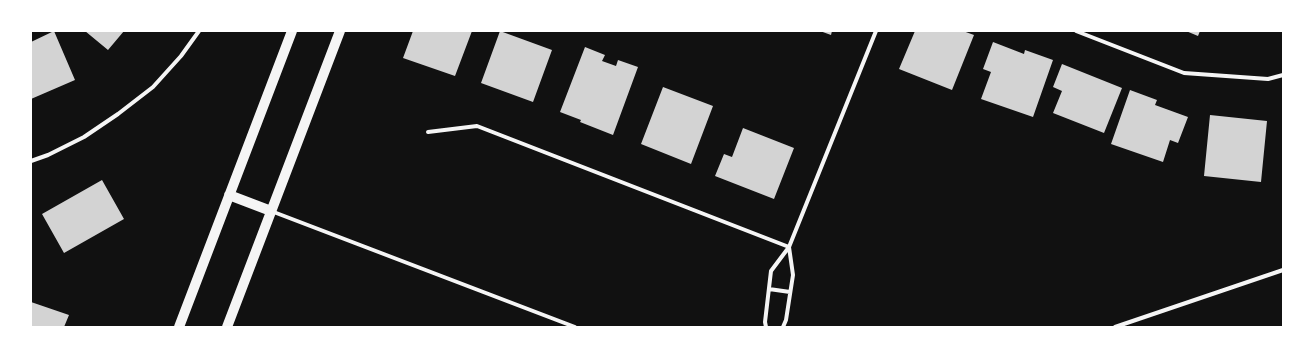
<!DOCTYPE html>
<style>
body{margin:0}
#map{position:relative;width:1314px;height:358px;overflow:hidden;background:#111;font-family:Lato,sans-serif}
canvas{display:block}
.frame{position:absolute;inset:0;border:32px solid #fff;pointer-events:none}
</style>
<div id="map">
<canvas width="1314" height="358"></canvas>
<div class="frame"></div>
</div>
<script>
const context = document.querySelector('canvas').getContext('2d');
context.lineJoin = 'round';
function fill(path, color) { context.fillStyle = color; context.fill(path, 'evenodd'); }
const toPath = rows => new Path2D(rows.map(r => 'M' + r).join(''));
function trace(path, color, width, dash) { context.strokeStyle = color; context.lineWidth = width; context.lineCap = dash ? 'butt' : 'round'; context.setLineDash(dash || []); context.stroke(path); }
fill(toPath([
 [54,31,75,80,31,99,31,42],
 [85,31,124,31,108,50],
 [413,31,472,31,455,76,403,58],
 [500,31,552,50,533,102,481,83],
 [820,31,832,31,831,35],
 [915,31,963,31,974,35,952,90,899,69],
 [1186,31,1200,31,1198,36],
 [993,42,1024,54,1025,50,1053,60,1033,117,981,99,991,72,983,69],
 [585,47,605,55,602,61,616,66,618,60,638,67,613,135,580,122,581,120,560,112],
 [1062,64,1122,88,1104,133,1053,113,1062,91,1053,87],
 [663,87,713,106,691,164,641,144],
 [1130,90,1157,100,1155,105,1188,117,1178,143,1170,140,1163,162,1111,144],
 [1210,115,1267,121,1261,182,1204,176],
 [743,128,794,148,774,199,715,176,724,154,732,157],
 [102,180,124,219,64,253,42,214],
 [31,302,69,315,64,327,31,327]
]), '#d3d3d3');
trace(toPath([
 [1076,31,1184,73,1268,79,1283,75],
 [428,132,477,126,789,247],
 [31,161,48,155,84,137,118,114,153,87,181,56,199,31],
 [271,211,575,327],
 [769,289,790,292],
 [766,327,765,322,771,271,789,247,876,31],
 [783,327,786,320,793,275,789,247],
 [1115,327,1283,270]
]), '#f5f5f5', 4);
trace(toPath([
 [229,195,271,211],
 [179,327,292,31],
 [227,327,340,31]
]), '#f5f5f5', 10);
</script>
